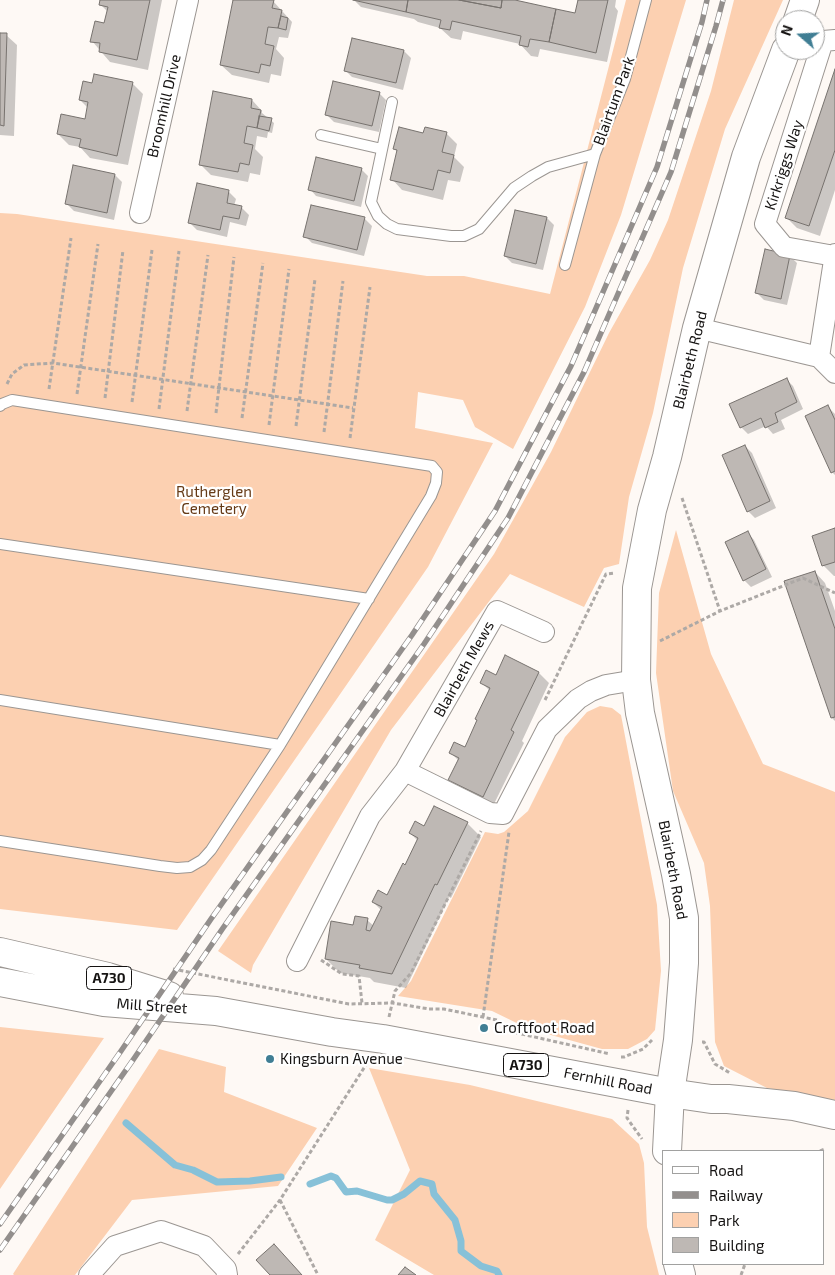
<!DOCTYPE html>
<style>
body{margin:0}
#map{position:relative;width:835px;height:1275px;overflow:hidden;background:#fef9f5;font-family:"Exo 2",sans-serif}
canvas{display:block}
.legend{position:absolute;left:662px;top:1150px;width:162px;height:115px;box-sizing:border-box;background:#fff;border:1px solid #a1a1a0;margin:0;padding:6px 9px;list-style:none;font-size:15px;color:#151312}
.legend li{display:flex;align-items:center;gap:10px;height:25px}
.legend b{width:25px;border:1px solid #a1a1a0}
.north{position:absolute;left:775px;top:10px;width:50px;height:50px;box-sizing:border-box;background:#fff;border:1px solid #a1a1a0;border-radius:50%;rotate:289deg;font-size:14px;font-weight:700;line-height:20px;text-align:center;color:#151312}
.north::after{content:'';display:block;margin:auto;width:18px;height:22px;background:#407e94;clip-path:polygon(50% 0,100% 100%,50% 72%,0 100%)}
</style>
<div id="map">
<canvas width="835" height="1275"></canvas>
<ul class="legend">
<li><b style="height:6px;background:#fff"></b>Road</li>
<li><b style="height:6px;background:#938f8d"></b>Railway</li>
<li><b style="height:14px;background:#fcd0b1"></b>Park</li>
<li><b style="height:14px;background:#beb8b4"></b>Building</li>
</ul>
<div class="north">N</div>
</div>
<script>
const context = document.querySelector('canvas').getContext('2d');
context.lineJoin = 'round';
function fill(path, color) { context.fillStyle = color; context.fill(path, 'evenodd'); }
const toPath = rows => new Path2D(rows.map(r => 'M' + r).join(''));
function trace(path, color, width, dash) { context.strokeStyle = color; context.lineWidth = width; context.lineCap = dash ? 'butt' : 'round'; context.setLineDash(dash || []); context.stroke(path); }
function write(font, color, halo, rows, align = 'center') {
  context.font = font + ' "Exo 2",sans-serif'; context.lineWidth = 4.5; context.setLineDash([]); context.textBaseline = 'middle'; context.strokeStyle = halo; context.fillStyle = color; for (const [text, x, y, turn = 0] of rows) {
    context.save(); context.translate(x, y); context.rotate((+turn || 0) * Math.PI / 180); context.textAlign = isNaN(turn) ? turn : align; if (halo) context.strokeText(text, 0, 0); context.fillText(text, 0, 0); context.restore();
  }
}
fill(toPath([
 [626,0,686,0,621,215,585,307,513,449,475,427,463,400,418,392,415,428,493,443,428,567,177,930,0,909,0,213,17,214,427,276,464,276,550,294],
 [734,0,783,0,725,129,683,268,653,413,629,497,619,564,604,568,584,607,510,574,391,730,253,965,251,973,218,951,494,554,551,452,609,333,650,260,668,220,711,91],
 [676,530,711,654,763,764,835,792,835,1100,767,1088,724,1066,715,1042,710,906,704,863,673,791,656,673,659,593],
 [600,706,612,708,621,715,657,905,661,971,655,1030,647,1039,628,1049,602,1049,529,1029,492,1011,398,996,411,981,485,832,498,834,504,832,528,811,565,737,587,712],
 [0,1027,104,1038,0,1189],
 [159,1049,226,1067,224,1092,317,1128,278,1186,132,1200,75,1275,14,1275,13,1274],
 [369,1068,470,1085,612,1119,639,1144,644,1163,647,1227,659,1275,434,1275,375,1240,410,1170]
]), '#fcd0b1');
fill(toPath([
 [101,0,162,0,148,70,110,62,92,41,105,25,108,12,100,4],
 [234,0,273,1,292,22,288,38,279,37,276,49,284,58,281,76,271,74,269,83,232,75,221,65],
 [354,0,510,0,576,15,579,0,616,0,615,7,618,11,607,62,540,49,538,57,531,56,520,44,463,31,461,40,451,38,440,28,418,22,414,19,361,7],
 [0,34,6,35,17,45,14,136,0,135],
 [353,39,404,51,411,58,403,90,352,77,345,70],
 [835,73,835,190,820,236,797,228,786,217],
 [132,83,143,94,128,165,90,158,80,147,69,145,58,134,86,121,88,108,80,100,93,84],
 [214,93,252,100,262,111,262,113,274,123,272,133,268,132,267,138,257,136,255,149,263,157,260,175,250,173,248,182,211,175,200,164],
 [379,93,386,100,379,132,334,122,327,115],
 [446,133,457,144,454,157,464,167,460,182,448,180,443,200,402,190,392,179,398,152,395,149,424,134],
 [74,167,115,175,122,182,114,220,74,211,67,204],
 [361,169,368,176,361,207,316,196,310,189],
 [229,192,236,199,234,206,242,208,249,215,246,226,230,222,227,237,197,230,190,223],
 [547,218,554,225,543,270,512,263,505,256],
 [365,219,372,226,364,256,312,243,305,236],
 [790,256,797,263,787,305,764,300,757,293],
 [786,379,793,386,803,409,781,420,785,429,773,434,766,426,748,434,741,427],
 [828,407,835,414,835,475,832,472],
 [745,446,752,453,776,508,755,518,748,511],
 [835,529,835,576,834,576,823,565],
 [748,533,754,540,772,577,751,587,744,580],
 [815,572,825,583,835,611,835,721,832,718],
 [505,657,539,673,549,683,522,741,524,743,493,806,460,791,450,780,459,761,450,752,465,748,490,691,482,683,496,676],
 [467,823,481,837,451,898,449,897,406,988,374,982,370,978,340,973,326,959,354,927,367,920,374,926,381,910,373,902,388,896,418,841,410,833,425,828]
]), '#0003');
trace(toPath([
 [126,1123,175,1165,193,1170,217,1182,250,1181,281,1177],
 [310,1184,331,1176,336,1178,346,1192,357,1191,387,1200,392,1200,404,1194,420,1181,432,1184,434,1194,455,1220,461,1241,461,1251,481,1266,497,1271,499,1275]
]), '#87c1d8', 7);
const building = toPath([
 [100,0,150,0,137,60,99,52,100,43,90,42,95,21,104,23,108,7,99,5,100,0],
 [233,0,274,0,272,8,282,10,278,28,268,27,265,44,274,46,270,66,261,64,259,73,220,65,233,0],
 [353,0,408,0,406,12,353,0],
 [408,0,459,0,501,8,502,0,515,0,556,9,549,42,530,39,528,47,519,45,521,36,452,21,450,30,439,28,441,20,406,12,408,0],
 [459,0,502,0,501,8,459,0],
 [578,0,608,0,596,53,549,42,556,9,575,13,578,0],
 [281,16,288,18,286,30,278,28,281,16],
 [0,33,7,33,4,126,0,125,0,33],
 [352,38,404,50,396,83,344,71,352,38],
 [835,69,835,150,809,226,785,218,835,69],
 [94,74,133,82,117,156,79,147,81,139,57,134,61,114,85,119,88,102,79,100,83,81,92,83,94,74],
 [333,81,380,92,372,126,325,115,333,81],
 [213,91,252,99,251,108,261,110,257,128,247,126,244,143,253,145,249,165,240,163,238,172,199,165,213,91],
 [259,116,272,118,269,131,257,128,259,116],
 [399,127,423,133,425,127,447,132,442,152,454,155,450,173,438,170,433,190,390,180,397,150,393,149,399,127],
 [316,157,362,168,354,201,308,190,316,157],
 [73,165,115,174,107,213,65,204,73,165],
 [197,183,229,190,227,203,242,206,239,219,223,216,220,230,188,223,197,183],
 [311,205,365,217,357,250,303,237,311,205],
 [515,210,547,217,536,264,504,256,515,210],
 [765,249,790,255,781,299,755,293,765,249],
 [787,378,797,402,775,413,778,422,765,428,761,418,740,428,729,404,787,378],
 [828,405,835,420,835,471,831,473,805,416,828,405],
 [745,445,770,501,747,512,722,455,745,445],
 [835,528,835,562,822,566,812,536,835,528],
 [748,531,766,569,743,581,725,542,748,531],
 [815,571,835,629,835,717,831,718,784,581,815,571],
 [505,655,539,672,511,730,514,732,483,797,448,780,459,758,449,753,454,742,465,747,477,720,475,719,490,688,480,683,486,670,496,675,505,655],
 [434,806,468,822,437,885,435,884,392,974,359,968,360,965,325,959,331,921,353,925,355,916,368,918,366,930,370,931,382,907,372,902,378,890,387,895,403,863,405,865,418,838,409,833,415,821,424,826,434,806],
 [274,1244,302,1275,270,1275,256,1260,274,1244],
 [405,1267,416,1275,398,1275,405,1267]
]);
fill(building, '#beb8b4');
trace(building, '#77726e', 1);
const lane = toPath([
 [392,102,371,202,378,216,387,224,397,229,451,236,464,236,479,229,514,188,532,176,548,167,595,154,625,79,646,0],
 [321,135,382,149],
 [565,265,595,154],
 [0,406,2,404,12,400,432,466,437,472,436,483,431,496,280,745],
 [0,544,369,599],
 [0,700,280,745,211,850,202,860,190,867,177,868,160,866,0,841]
]);
const street = toPath([
 [140,213,188,0],
 [834,256,784,247,765,224,823,41,835,40],
 [697,328,819,357,835,373],
 [819,357,835,254],
 [405,771,490,813,503,814,547,729,578,699,591,691,606,685,636,680],
 [297,961,370,816,405,771,497,611,544,632],
 [89,1275,115,1246,161,1231,204,1246,226,1269,227,1275]
]);
const secondary = toPath([
 [798,20,805,0],
 [667,1151,670,1093,678,1040,684,963,684,918,676,874,640,713,636,680,637,588,652,510,667,457,697,328,746,157,786,50],
 [678,1264,681,1275]
]);
const primary = toPath([
 [0,952,108,977,169,996],
 [0,982,104,1002,216,1011,332,1032,383,1039,670,1093,711,1099,728,1099,794,1106,835,1115]
]);
trace(lane, '#9b9692', 12);
trace(street, '#9b9692', 22);
trace(secondary, '#9b9692', 30);
trace(primary, '#9b9692', 30);
trace(toPath([
 [7,384,12,374,24,365,53,363,353,408],
 [49,389,71,238],
 [77,394,98,244],
 [105,398,123,250],
 [132,402,152,250],
 [159,409,179,251],
 [187,411,208,255],
 [216,413,234,257],
 [242,418,263,263],
 [269,425,289,269],
 [296,426,315,279],
 [324,432,343,281],
 [350,438,370,287],
 [682,498,720,611],
 [660,641,720,611,803,578,835,593],
 [545,700,606,574,615,573],
 [321,960,342,974,359,976,362,1003],
 [173,969,349,1004,393,1003,429,1009,444,1009,497,1020,517,1033,610,1054],
 [389,1017,395,991,411,973,481,831],
 [483,1017,509,832],
 [702,1042,704,1042,715,1064,730,1073],
 [621,1057,624,1057,643,1049,652,1040],
 [628,1110,627,1118,642,1139],
 [820,1151,825,1149],
 [280,1200,318,1275],
 [238,1254,280,1200,369,1060],
 [741,1275,745,1264]
]), '#ada9a6', 3, [4, 2.5]);
trace(lane, '#fff', 10);
trace(street, '#fff', 20);
trace(secondary, '#fff', 28);
trace(primary, '#fff', 28);
const rail = toPath([
 [0,1224,121,1051,211,919,412,635,495,511,571,366,657,167,702,22,707,0],
 [0,1250,133,1060,223,928,424,644,508,518,584,372,671,172,716,26,723,0]
]);
trace(rail, '#938f8d', 5.5);
trace(rail, '#fff', 4, [11]);
for (const [x, y, r, color] of [
 [484,1028,5,"#407e94"],
 [270,1059,5,"#407e94"]
]) { const dot = new Path2D(); dot.arc(x, y, r, 0, 2 * Math.PI); context.fillStyle = color; context.fill(dot); trace(dot, '#fff', 2); }
for (const [x, y, w] of [
 [109,978,45],
 [526,1065,45]
]) { const box = new Path2D(); box.roundRect(x - w / 2, y - 11.5, w, 23, 4); context.fillStyle = '#fff'; context.fill(box); trace(box, '#151312', 1); }
write('bold 14px', '#151312', null, [
 ["A730",109,978],
 ["A730",526,1065]
]);
write('15px', '#151312', '#fff', [
 ["Blairtum Park",614,101,-70],
 ["Broomhill Drive",164,106,-77],
 ["Kirkriggs Way",784,165,-72],
 ["Blairbeth Road",690,360,-76],
 ["Blairbeth Mews",464,669,-61],
 ["Blairbeth Road",673,870,79],
 ["Mill Street",152,1006,4],
 ["Fernhill Road",608,1081,11]
]);
write('15px', '#653a16', '#fff', [
 ["Rutherglen",214,492],
 ["Cemetery",214,509]
]);
write('15px', '#151312', '#fff', [
 ["Croftfoot Road",494,1028],
 ["Kingsburn Avenue",280,1059]
], 'left');
</script>
